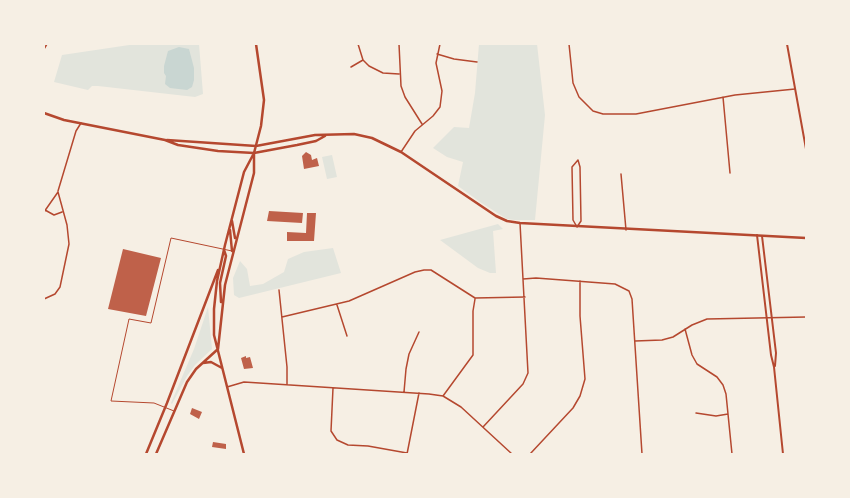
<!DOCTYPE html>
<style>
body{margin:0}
#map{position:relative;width:850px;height:498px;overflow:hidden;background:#f6efe4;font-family:"Source Serif 4",serif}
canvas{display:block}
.frame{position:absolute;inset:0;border:45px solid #f6efe4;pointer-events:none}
</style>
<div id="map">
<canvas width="850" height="498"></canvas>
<div class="frame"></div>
</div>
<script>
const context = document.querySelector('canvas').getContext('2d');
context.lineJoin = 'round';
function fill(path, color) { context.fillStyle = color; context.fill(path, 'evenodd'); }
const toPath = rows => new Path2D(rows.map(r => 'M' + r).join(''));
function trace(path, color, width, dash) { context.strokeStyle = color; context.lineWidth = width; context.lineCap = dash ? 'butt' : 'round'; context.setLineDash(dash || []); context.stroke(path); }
fill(toPath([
 [136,44,199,44,203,94,195,97,98,86,92,86,88,90,54,82,62,55],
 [479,44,537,44,545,115,535,220,515,220,507,219,480,202,458,186,463,162,447,157,433,148,454,127,469,128,475,93],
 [332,155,337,177,327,179,322,157],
 [498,224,503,229,493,231,496,273,490,273,478,268,440,240],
 [333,248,341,273,239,298,234,295,233,278,240,261,247,269,250,286,263,284,284,272,288,259,304,252],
 [208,307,212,349,195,365,187,376,172,404,171,403,194,349]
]), '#e2e4dc');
fill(toPath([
 [179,47,189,49,194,68,194,80,192,87,187,90,170,88,165,84,166,76,164,73,164,66,168,51]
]), '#c9d6d2');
fill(toPath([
 [306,152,311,155,312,160,317,158,319,166,304,169,302,156],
 [269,211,303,213,302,223,267,221],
 [307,213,316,213,314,241,287,241,287,232,306,233],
 [123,249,161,258,146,316,108,309],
 [246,356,246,358,250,357,253,368,244,369,241,358],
 [192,408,202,412,199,419,190,414],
 [213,442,226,444,226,449,212,447]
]), '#bf614a');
trace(toPath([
 [174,411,154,403,111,401,129,319,151,323,171,238,232,251]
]), '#b5482f', 1);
trace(toPath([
 [358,44,363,60,369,66,383,73,399,74],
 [399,44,401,86,405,97,422,124],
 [569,44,573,83,579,97,593,111,603,114,636,114,735,95,795,89],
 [44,49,47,44],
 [437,54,454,59,477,62],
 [351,67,363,60],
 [723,97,730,173],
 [401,152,415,131,433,116,440,107,442,91,436,63,440,44],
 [578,160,580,167,581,221,577,227,573,220,572,167,578,160],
 [621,174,626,230],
 [58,191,76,131,81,123],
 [45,210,54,215,62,212],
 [44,212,58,192,67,225,69,244,60,287,55,294,44,299],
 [523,279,536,278,615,284,629,291,632,299,642,454],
 [279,290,287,367,287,385],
 [337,305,347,336],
 [282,317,349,301,415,272,424,270,431,270,475,298,525,297],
 [685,329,692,355,697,364,717,377,723,385,726,394,732,454],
 [635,341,662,340,673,337,692,325,707,319,806,317],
 [227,387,244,382,429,394,443,396,461,407,512,454],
 [333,388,331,431,337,440,348,445,368,446,407,453],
 [404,392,406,369,409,354,419,332],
 [443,396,473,355,473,311,475,299],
 [696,413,716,416,728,414],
 [483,427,523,384,528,373,520,223],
 [407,454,419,393],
 [530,454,573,408,580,396,585,379,580,316,580,281]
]), '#b5482f', 1.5);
trace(toPath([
 [787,44,806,149],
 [757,235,771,355,774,367,783,454],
 [762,236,776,353,775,366]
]), '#b5482f', 2);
trace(toPath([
 [256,146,315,135,354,134,372,138,401,152,496,216,507,221,520,223,806,238],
 [254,153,297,145,316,141,325,136]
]), '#b5482f', 2.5);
trace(toPath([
 [44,113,64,120,165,140,178,145,218,151,254,153],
 [167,140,256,146],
 [232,221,235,238],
 [230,230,232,251],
 [221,302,220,283,226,256,224,250],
 [218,349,225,285,254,173,254,154],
 [203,363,211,362,222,368],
 [146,454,167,403,218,270],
 [156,454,187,382,196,369,218,349],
 [244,454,214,335,214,309,217,281,225,245,244,172,254,153,261,126,264,100,256,44]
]), '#b5482f', 2.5);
</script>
